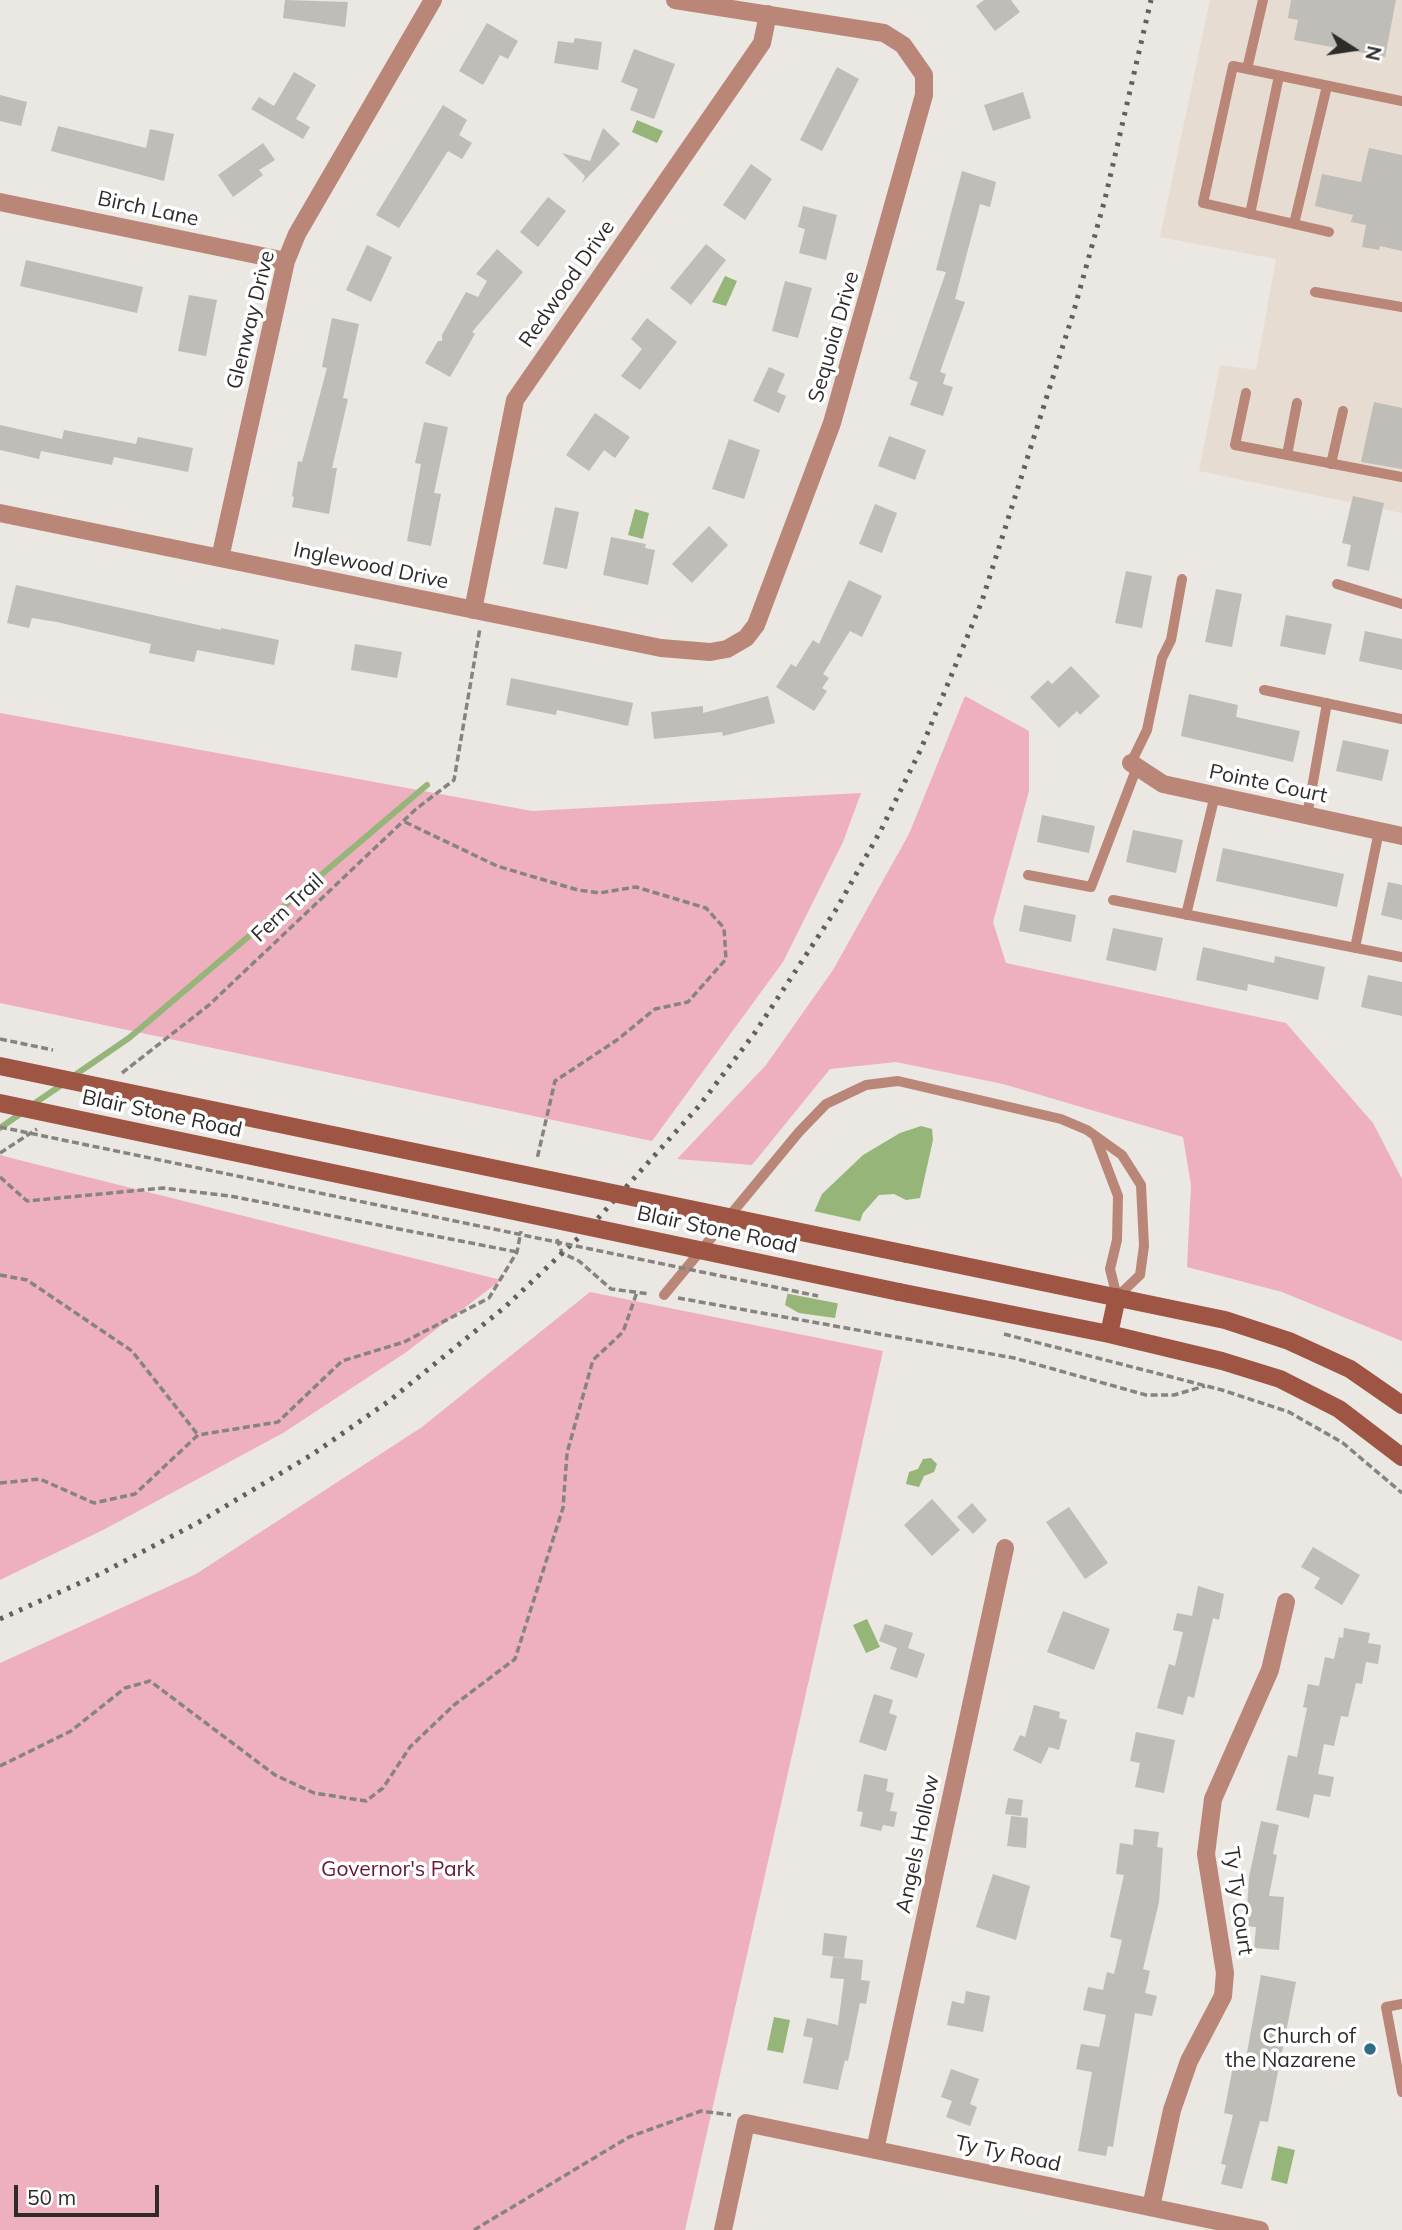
<!DOCTYPE html>
<style>
body{margin:0}
#map{position:relative;width:1402px;height:2230px;overflow:hidden;background:#ebe7e2;font-family:Mulish,sans-serif}
canvas{display:block}
.north{position:absolute;left:1318px;top:14px;width:70px;height:70px;-webkit-text-stroke:5px #fff;paint-order:stroke;rotate:102deg;font-size:19px;font-weight:700;line-height:28px;text-align:center;color:#2e2c2b}
.north::after{content:'';display:block;margin:auto;width:24px;height:32px;background:#2e2c2b;clip-path:polygon(50% 0,100% 100%,50% 72%,0 100%)}
.scale{position:absolute;left:14px;top:2185px;width:145px;height:32px;box-sizing:border-box;border:4px solid #2e2c2b;border-top:0;padding-left:9px;font-size:21px;line-height:24px;white-space:nowrap;color:#2e2c2b;-webkit-text-stroke:5px #fff;paint-order:stroke}
</style>
<div id="map">
<canvas width="1402" height="2230"></canvas>
<div class="north">N</div>
<div class="scale">50 m</div>
</div>
<script>
const context = document.querySelector('canvas').getContext('2d');
context.lineJoin = 'round';
function fill(path, color) { context.fillStyle = color; context.fill(path, 'evenodd'); }
const toPath = rows => new Path2D(rows.map(r => 'M' + r).join(''));
function trace(path, color, width, dash) { context.strokeStyle = color; context.lineWidth = width; context.lineCap = dash ? 'butt' : 'round'; context.setLineDash(dash || []); context.stroke(path); }
function write(font, color, halo, rows, align = 'center') {
  context.font = font + ' Mulish,sans-serif'; context.lineWidth = 7; context.setLineDash([]); context.textBaseline = 'middle'; context.strokeStyle = halo; context.fillStyle = color; for (const [text, x, y, turn = 0] of rows) {
    context.save(); context.translate(x, y); context.rotate((+turn || 0) * Math.PI / 180); context.textAlign = isNaN(turn) ? turn : align; if (halo) context.strokeText(text, 0, 0); context.fillText(text, 0, 0); context.restore();
  }
}
fill(toPath([
 [1210,0,1402,0,1402,513,1199,471,1220,365,1256,370,1276,259,1160,237]
]), '#e7dcd2');
fill(toPath([
 [965,696,1029,731,1029,791,993,922,1006,963,1286,1023,1373,1123,1402,1179,1402,1341,1282,1292,1187,1267,1191,1185,1183,1137,1003,1084,896,1062,830,1069,752,1165,677,1159,766,1065,833,970,909,834],
 [0,713,532,811,861,793,843,842,783,962,652,1141,0,1003],
 [0,1155,15,1159,501,1280,405,1353,283,1433,105,1529,0,1580],
 [590,1292,883,1351,685,2230,0,2230,0,1663,196,1574,422,1427]
]), '#eeb0bf');
fill(toPath([
 [637,120,663,131,657,143,632,132],
 [725,276,737,281,726,306,712,302],
 [635,509,649,513,643,539,628,535],
 [921,1126,932,1129,933,1140,920,1198,906,1200,894,1194,879,1195,863,1213,846,1261,835,1318,799,1313,785,1305,797,1251,822,1194,863,1155,900,1133],
 [931,1458,937,1464,934,1472,924,1476,919,1487,906,1484,909,1472,918,1469,923,1459],
 [867,1619,880,1647,866,1653,853,1625],
 [774,2017,790,2020,783,2053,767,2050],
 [1278,2146,1295,2150,1287,2184,1271,2180]
]), '#95b579');
fill(toPath([
 [809,1210,863,1222,849,1262,841,1304,784,1293,793,1250]
]), '#ebe7e2');
trace(toPath([
 [72,1077,129,1038,427,785],
 [32,1105,63,1084],
 [0,1128,23,1112]
]), '#95b579', 6);
fill(toPath([
 [285,0,348,2,345,27,283,18],
 [984,0,1011,0,1020,12,995,31,976,6],
 [1291,0,1396,0,1385,57,1294,40,1298,20,1288,18],
 [487,23,518,41,508,59,500,55,483,85,459,71],
 [575,38,602,42,598,70,554,63,558,41,573,43],
 [634,49,675,64,654,119,630,110,638,89,621,82],
 [837,67,859,79,822,151,800,140],
 [294,72,316,85,296,119,310,127,303,139,251,109,259,97,274,106],
 [1023,92,1031,118,993,131,984,105],
 [0,95,27,102,21,126,0,121],
 [443,105,467,120,459,135,472,143,462,159,448,151,399,228,376,215],
 [58,126,146,148,150,129,174,134,164,181,51,151],
 [603,128,620,144,582,183,585,176,562,153,590,161],
 [263,143,275,160,259,170,263,175,233,197,218,175],
 [1369,148,1402,155,1402,251,1380,246,1379,250,1362,247,1366,225,1351,222,1353,215,1315,206,1322,174,1361,182],
 [751,164,772,179,745,220,723,205],
 [962,171,996,182,990,207,980,204,955,299,965,302,940,372,946,374,943,384,953,387,943,416,910,405,918,382,909,379,946,272,936,270],
 [548,197,566,211,538,247,520,232],
 [803,206,837,215,826,260,799,253,805,229,798,227],
 [706,244,726,260,691,305,670,288],
 [367,245,392,257,371,302,346,290],
 [497,249,523,272,472,332,475,334,450,377,425,363,438,341,442,341,442,335,466,292,478,297,487,281,476,274],
 [26,260,143,287,137,313,20,286],
 [785,281,812,288,798,338,772,331],
 [189,295,217,300,206,356,178,351],
 [332,318,359,324,343,398,348,399,332,468,337,468,329,514,292,507,294,497,292,496,298,461,302,462,327,368,322,367],
 [647,318,677,342,640,390,621,376,642,349,631,339],
 [769,367,785,374,777,392,786,396,779,413,753,401],
 [1374,402,1402,408,1402,469,1361,462],
 [595,413,630,437,615,458,604,450,589,471,566,455],
 [424,422,448,427,434,493,441,494,431,546,407,541,421,464,415,463],
 [0,425,62,439,64,430,136,444,138,437,193,448,188,472,114,457,112,465,41,451,39,459,0,450],
 [889,436,926,450,915,480,878,466],
 [729,439,760,450,744,499,712,489],
 [1353,496,1384,503,1369,571,1347,566,1351,545,1342,543],
 [875,504,897,513,882,553,859,544],
 [555,507,579,512,567,569,543,564],
 [709,526,728,545,692,583,672,564],
 [611,537,646,544,645,548,655,550,648,585,603,575],
 [1126,571,1152,576,1142,628,1115,623],
 [849,580,882,596,862,637,850,631,823,674,829,678,822,688,827,691,814,711,776,687,791,664,796,667,813,640,819,644],
 [16,585,221,630,221,628,279,640,274,665,197,650,194,662,149,653,151,644,57,622,32,618,29,628,7,623],
 [1216,589,1242,594,1232,647,1205,642],
 [1286,615,1332,624,1325,655,1280,646],
 [1365,631,1402,639,1402,670,1359,661],
 [355,644,402,652,397,678,351,670],
 [1071,666,1100,696,1080,715,1077,711,1059,728,1030,697,1048,680,1052,684],
 [511,678,633,703,628,726,557,710,556,715,506,705],
 [1189,694,1238,705,1236,717,1300,731,1293,762,1181,736],
 [768,696,775,723,723,736,722,732,654,739,651,712,703,706,703,713],
 [1343,740,1389,750,1382,781,1336,771],
 [1042,815,1095,826,1089,853,1037,842],
 [1133,830,1183,840,1176,873,1126,862],
 [1223,848,1344,874,1337,907,1216,881],
 [1388,882,1402,885,1402,920,1381,915],
 [1024,905,1076,915,1071,942,1019,931],
 [1113,928,1163,938,1156,971,1106,960],
 [1203,947,1274,963,1275,956,1325,967,1318,1000,1248,984,1247,991,1196,980],
 [1368,975,1402,982,1402,1016,1361,1007],
 [932,1499,960,1530,932,1556,904,1525],
 [972,1503,987,1520,973,1534,957,1517],
 [1069,1507,1108,1563,1085,1579,1046,1522],
 [1313,1547,1360,1575,1342,1605,1314,1588,1320,1578,1301,1567],
 [1198,1586,1224,1594,1219,1620,1213,1618,1194,1698,1188,1696,1183,1715,1157,1708,1169,1664,1175,1666,1183,1632,1173,1630,1177,1613,1192,1616],
 [1063,1611,1110,1629,1094,1670,1047,1652],
 [885,1624,913,1633,908,1648,925,1654,917,1678,890,1669,897,1648,879,1641],
 [1344,1628,1370,1633,1368,1643,1381,1645,1378,1664,1366,1662,1362,1684,1356,1683,1348,1717,1341,1716,1334,1746,1324,1744,1318,1774,1334,1777,1330,1797,1314,1794,1309,1818,1276,1810,1288,1755,1297,1757,1307,1708,1303,1707,1308,1684,1319,1686,1325,1657,1334,1659,1339,1637,1343,1638],
 [874,1694,893,1700,889,1713,897,1716,886,1751,859,1742],
 [1034,1705,1060,1712,1059,1718,1067,1720,1059,1750,1049,1747,1041,1764,1013,1750,1020,1735,1025,1737],
 [1136,1732,1175,1740,1164,1793,1135,1787,1140,1763,1130,1761],
 [864,1774,888,1779,886,1791,894,1793,890,1811,897,1812,894,1827,883,1825,881,1831,860,1826,863,1812,857,1811],
 [1008,1798,1023,1800,1021,1816,1005,1814],
 [1011,1816,1028,1818,1026,1848,1007,1846],
 [1261,1821,1279,1825,1273,1854,1277,1855,1269,1896,1284,1897,1279,1950,1254,1948,1256,1927,1246,1926,1249,1877],
 [1134,1829,1159,1832,1157,1847,1163,1848,1159,1902,1143,1969,1150,1971,1145,1993,1157,1996,1152,2016,1135,2013,1113,2147,1108,2146,1106,2156,1078,2151,1092,2072,1076,2069,1081,2044,1099,2047,1106,2015,1083,2010,1088,1987,1103,1990,1107,1972,1114,1974,1122,1940,1110,1937,1124,1875,1116,1874,1120,1843,1133,1845],
 [993,1874,1030,1886,1016,1940,976,1927],
 [824,1933,847,1936,844,1958,822,1955],
 [833,1957,863,1960,861,1980,870,1981,866,2004,860,2003,848,2061,845,2060,838,2090,803,2083,813,2038,803,2036,807,2018,838,2025,844,1979,830,1978],
 [1261,1975,1296,1982,1268,2122,1260,2121,1242,2189,1221,2184,1226,2165,1221,2164,1233,2115,1224,2113,1235,2056,1246,2058],
 [966,1991,990,1996,983,2032,947,2025,952,2001,964,2004],
 [951,2069,979,2079,970,2104,977,2107,970,2126,946,2117,952,2101,941,2097]
]), '#bebdb8');
trace(toPath([
 [405,822,497,866,578,890,599,893,636,887,706,908,724,928,726,959,688,1002,655,1009,617,1040,555,1081,537,1159],
 [0,1039,53,1050],
 [122,1073,209,1005,416,809,454,780,480,628],
 [0,1153,37,1129],
 [0,1177,27,1201,163,1188,230,1196,517,1252],
 [557,1239,562,1253,579,1261,611,1289,650,1294],
 [0,1275,27,1280,132,1351,198,1435],
 [678,1298,1014,1358,1146,1395,1174,1395,1205,1386],
 [1004,1334,1222,1390,1289,1412,1343,1443,1402,1493],
 [0,1483,40,1479,94,1503,135,1494,198,1435,278,1422,342,1361,404,1342,489,1298,517,1252,521,1231],
 [0,1766,71,1731,125,1688,150,1681,275,1775,314,1793,366,1801,383,1788,410,1747,454,1705,515,1659,563,1508,567,1453,593,1360,623,1332,637,1292],
 [474,2230,629,2137,701,2111,731,2115]
]), '#868381', 3.5, [7, 3.5]);
trace(toPath([
 [1247,69,1263,0],
 [1250,214,1279,76],
 [1294,224,1327,86],
 [1329,232,1203,203,1233,66,1402,101],
 [1315,292,1402,307],
 [1246,393,1235,445,1402,477],
 [1287,455,1297,403],
 [1331,464,1343,411],
 [1337,584,1402,604],
 [1264,690,1402,719],
 [1131,763,1147,730,1162,658,1171,640,1182,579],
 [1307,816,1327,703],
 [1028,875,1091,887,1137,767],
 [1113,900,1402,957],
 [1186,915,1215,795],
 [1355,948,1379,831],
 [1096,1138,1118,1196,1117,1240,1110,1269,1117,1297],
 [664,1295,799,1132,826,1104,866,1085,898,1081,1061,1119,1087,1130,1122,1155,1141,1185,1144,1246,1140,1275,1117,1297],
 [1402,2004,1386,2007,1402,2092]
]), '#ba8678', 10);
trace(toPath([
 [0,202,286,261],
 [0,513,661,648,710,652,727,649,746,638,756,625,832,423,924,95,924,75,903,45,884,33,675,0],
 [220,558,286,261,297,234,433,0],
 [473,610,515,400,762,43,768,14],
 [1131,763,1163,784,1402,836],
 [875,2150,1005,1548],
 [1151,2207,1172,2110,1189,2061,1223,1996,1225,1973,1206,1854,1213,1799,1270,1670,1286,1602],
 [723,2230,746,2123,1260,2230]
]), '#ba8678', 18);
trace(toPath([
 [907,1254,1225,1320,1289,1341,1350,1369,1402,1405],
 [899,1292,1109,1334,1222,1361,1280,1379,1339,1409,1402,1457],
 [1109,1334,1117,1297]
]), '#9e5543', 18);
trace(toPath([
 [0,1619,100,1574,199,1522,313,1454,389,1401,505,1307,592,1225,699,1106,754,1034,837,908,881,830,921,749,982,601,1073,314,1105,199,1151,0]
]), '#62605e', 5, [3.5, 7]);
trace(toPath([
 [0,1127,818,1296]
]), '#868381', 3.5, [7, 3.5]);
trace(toPath([
 [0,1066,907,1254],
 [0,1103,899,1292]
]), '#9e5543', 18);
for (const [x, y, r, color] of [
 [1370,2049,7,"#306c84"]
]) { const dot = new Path2D(); dot.arc(x, y, r, 0, 2 * Math.PI); context.fillStyle = color; context.fill(dot); trace(dot, '#fff', 2.5); }
write('21px', '#2e2c2b', '#fff', [
 ["Birch Lane",148,209,12],
 ["Redwood Drive",567,284,-55],
 ["Glenway Drive",251,320,-76],
 ["Sequoia Drive",834,337,-74],
 ["Inglewood Drive",371,566,12],
 ["Pointe Court",1268,784,12],
 ["Fern Trail",288,908,-43],
 ["Blair Stone Road",162,1114,12],
 ["Blair Stone Road",717,1230,12],
 ["Angels Hollow",918,1844,-78],
 ["Ty Ty Court",1238,1901,82],
 ["Ty Ty Road",1008,2154,12]
]);
write('21px', '#6a1635', '#fff', [
 ["Governor's Park",398,1870]
]);
write('21px', '#2e2c2b', '#fff', [
 ["Church of",1356,2037],
 ["the Nazarene",1356,2061]
], 'right');
</script>
